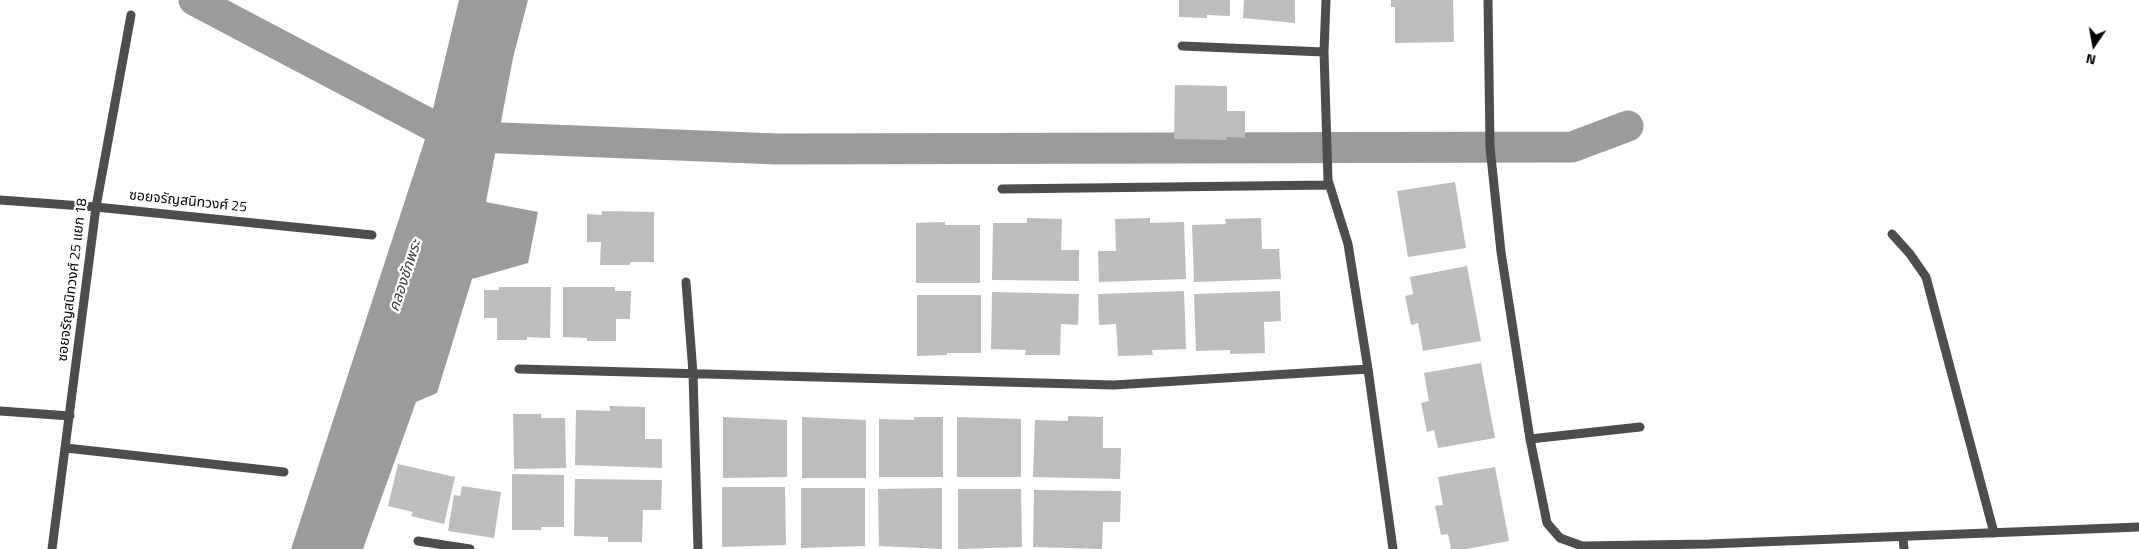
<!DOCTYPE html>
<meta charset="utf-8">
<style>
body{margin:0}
#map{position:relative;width:2139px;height:549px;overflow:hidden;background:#fff;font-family:"Titillium Web",sans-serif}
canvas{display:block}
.north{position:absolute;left:2069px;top:20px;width:50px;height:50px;-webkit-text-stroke:4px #fff;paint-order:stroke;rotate:192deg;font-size:14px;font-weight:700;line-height:20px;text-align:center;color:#000}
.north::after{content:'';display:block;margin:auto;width:18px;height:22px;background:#000;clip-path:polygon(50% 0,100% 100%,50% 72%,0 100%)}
</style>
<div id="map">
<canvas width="2139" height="549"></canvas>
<div class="north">N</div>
</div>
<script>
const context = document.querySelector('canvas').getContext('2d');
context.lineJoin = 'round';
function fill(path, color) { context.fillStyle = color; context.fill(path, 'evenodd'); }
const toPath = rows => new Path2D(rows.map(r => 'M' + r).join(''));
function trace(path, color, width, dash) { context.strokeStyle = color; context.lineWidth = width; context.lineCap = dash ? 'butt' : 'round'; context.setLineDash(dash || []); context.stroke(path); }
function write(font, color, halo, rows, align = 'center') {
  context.font = font + ' "Titillium Web","Noto Sans Thai",sans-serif'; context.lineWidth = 4.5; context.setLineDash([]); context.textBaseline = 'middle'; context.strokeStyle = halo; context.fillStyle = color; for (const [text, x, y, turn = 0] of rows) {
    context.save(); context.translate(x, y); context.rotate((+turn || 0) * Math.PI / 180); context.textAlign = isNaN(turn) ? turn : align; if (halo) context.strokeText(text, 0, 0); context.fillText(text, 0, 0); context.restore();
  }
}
fill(toPath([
 [459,0,528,0,513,58,486,202,538,212,528,263,472,279,437,393,416,402,363,549,291,549,428,130]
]), '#9b9b9b');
trace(toPath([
 [194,0,452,136,777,149,1572,147,1628,126]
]), '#9b9b9b', 31);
fill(toPath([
 [1179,0,1230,0,1230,16,1207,15,1207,18,1179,17],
 [1244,0,1295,0,1295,23,1243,18],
 [1391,0,1453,0,1454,42,1395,43,1395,7,1391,7],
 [1175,85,1227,86,1227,111,1245,111,1245,138,1227,137,1227,140,1174,139],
 [1455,182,1466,248,1408,257,1397,191],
 [602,211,654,212,654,262,630,262,630,265,600,265,601,242,587,242,587,214,602,215],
 [1027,218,1062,219,1061,250,1079,250,1079,281,992,280,993,223,1027,223],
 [1150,218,1150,223,1184,222,1186,279,1099,282,1098,251,1116,251,1115,219],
 [1261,218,1262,249,1279,249,1281,279,1194,282,1192,225,1226,224,1225,219],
 [945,222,945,225,980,225,980,283,916,283,916,223],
 [1467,266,1481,341,1423,351,1418,323,1411,325,1405,296,1413,294,1410,277],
 [499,287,551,287,550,338,527,337,527,340,497,340,497,318,484,318,484,290,499,290],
 [563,287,615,287,615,291,631,291,630,319,616,319,616,341,587,341,587,338,563,337],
 [1184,291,1186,349,1152,350,1153,355,1118,356,1116,324,1099,325,1098,294],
 [1280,291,1281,321,1264,322,1265,353,1230,354,1230,350,1196,351,1194,294],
 [992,292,1079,294,1078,325,1061,324,1060,355,1025,355,1026,350,991,349],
 [917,295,981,295,981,353,947,353,947,355,917,356],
 [1481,363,1495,438,1438,448,1434,430,1427,432,1421,403,1429,401,1424,373],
 [610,406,645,407,645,439,662,439,662,468,575,465,576,410,610,411],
 [513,414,541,414,541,418,565,418,566,468,514,469],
 [1068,416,1103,417,1103,448,1121,448,1120,479,1033,477,1035,420,1068,421],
 [723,417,787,420,787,477,723,478],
 [802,417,866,420,866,478,802,478],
 [914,417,943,417,943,477,879,477,879,419,914,420],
 [957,417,1021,419,1021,477,957,477],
 [398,464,455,477,444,524,411,516,413,512,388,506],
 [1495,467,1509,541,1466,549,1451,549,1448,534,1441,535,1435,506,1443,505,1438,477],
 [512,474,564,475,564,527,541,527,541,530,512,530],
 [575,479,662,480,661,510,643,510,642,542,608,542,608,537,574,536],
 [462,486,501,492,494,538,448,531,454,495,460,496],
 [722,487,785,487,786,545,722,547],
 [801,488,865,488,865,546,801,548],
 [942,488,942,549,879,546,878,489],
 [958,489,1021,489,1022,547,958,549],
 [1034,490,1121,491,1120,522,1103,522,1102,549,1033,547]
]), '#bdbdbd');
trace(toPath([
 [1326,0,1324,52,1328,180,1348,244,1368,369,1393,549],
 [1488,0,1490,147,1501,252,1530,439,1547,523,1560,538,1582,546,1709,544,2139,527],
 [1182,46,1324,52],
 [1002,189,1329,185],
 [0,200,96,207,372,235],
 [1892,234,1910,254,1926,277,1994,533],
 [686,282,693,373,698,549],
 [519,369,1114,385,1368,369],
 [0,411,70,416],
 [1530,439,1640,427],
 [66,448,284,472],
 [1903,537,1904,549],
 [418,541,470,549],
 [52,549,96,207,131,15]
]), '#4d4d4d', 9);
write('14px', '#000', '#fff', [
 ["ซอยจรัญสนิทวงศ์ 25",188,202,6],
 ["ซอยจรัญสนิทวงศ์ 25 แยก 18",73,280,-83]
]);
write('italic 15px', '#3c3c3c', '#fff', [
 ["คลองชักพระ",406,276,-72]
]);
</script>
